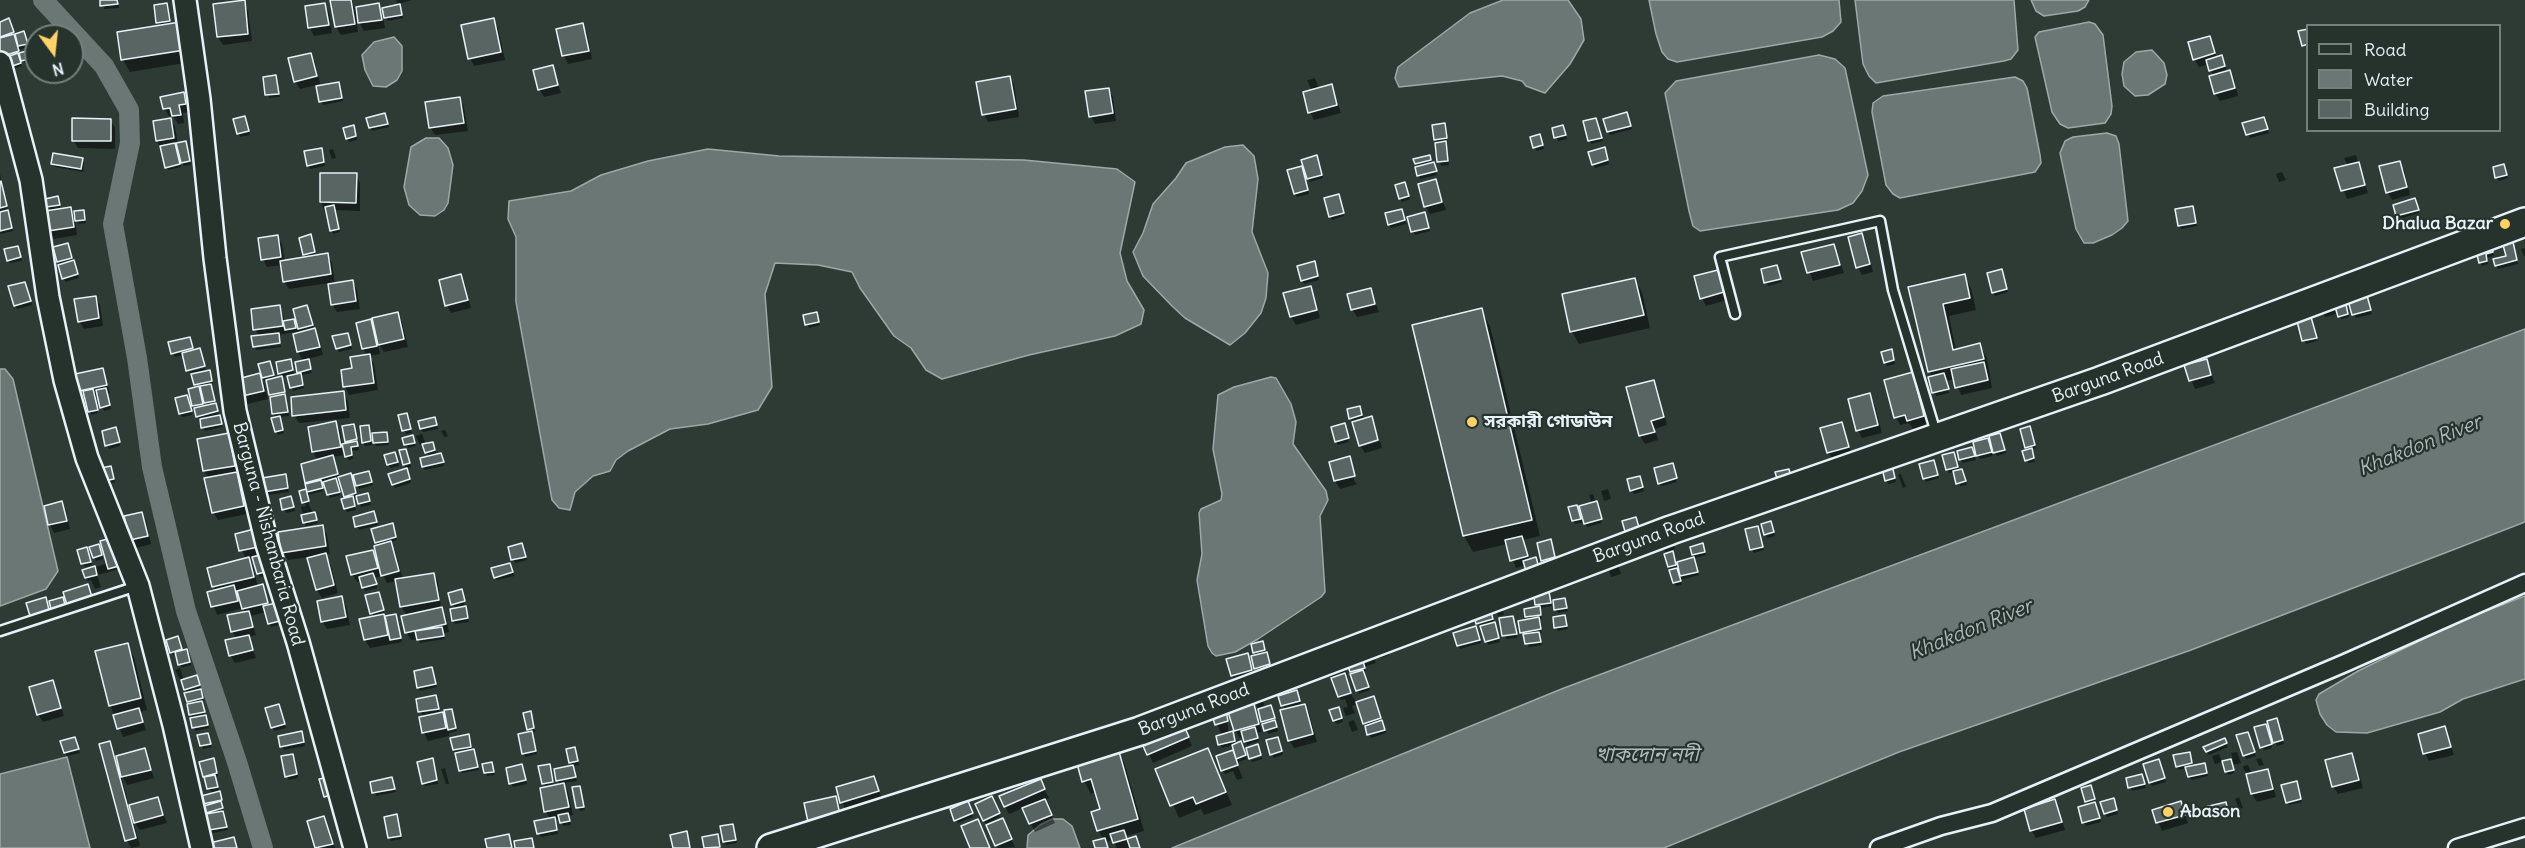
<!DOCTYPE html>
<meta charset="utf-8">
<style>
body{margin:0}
#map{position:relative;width:2525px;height:848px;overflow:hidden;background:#2e3b35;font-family:Delius,sans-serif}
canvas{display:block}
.legend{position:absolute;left:2306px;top:24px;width:195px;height:108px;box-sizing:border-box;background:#26332d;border:2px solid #747f7e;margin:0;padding:8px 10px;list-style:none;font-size:18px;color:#e8f1f8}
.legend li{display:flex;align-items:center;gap:12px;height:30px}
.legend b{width:30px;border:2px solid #747f7e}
.north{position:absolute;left:24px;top:24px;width:60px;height:60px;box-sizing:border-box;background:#26332d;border:2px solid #747f7e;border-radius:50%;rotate:165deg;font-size:16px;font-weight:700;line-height:24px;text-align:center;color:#e8f1f8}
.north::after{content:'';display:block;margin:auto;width:21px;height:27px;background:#ffd166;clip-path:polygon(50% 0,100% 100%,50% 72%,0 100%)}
</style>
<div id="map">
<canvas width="2525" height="848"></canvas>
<ul class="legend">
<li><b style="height:8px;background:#26332d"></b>Road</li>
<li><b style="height:16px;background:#6b7775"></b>Water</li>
<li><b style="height:16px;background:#596563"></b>Building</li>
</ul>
<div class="north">N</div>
</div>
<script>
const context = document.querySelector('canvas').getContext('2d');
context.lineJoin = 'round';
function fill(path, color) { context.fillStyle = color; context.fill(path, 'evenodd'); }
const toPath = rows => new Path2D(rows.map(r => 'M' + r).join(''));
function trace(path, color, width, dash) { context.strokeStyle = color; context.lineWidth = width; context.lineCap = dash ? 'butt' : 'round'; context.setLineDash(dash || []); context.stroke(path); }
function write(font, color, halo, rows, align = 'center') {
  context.font = font + ' Delius,"Noto Sans Bengali",sans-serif'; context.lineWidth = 4.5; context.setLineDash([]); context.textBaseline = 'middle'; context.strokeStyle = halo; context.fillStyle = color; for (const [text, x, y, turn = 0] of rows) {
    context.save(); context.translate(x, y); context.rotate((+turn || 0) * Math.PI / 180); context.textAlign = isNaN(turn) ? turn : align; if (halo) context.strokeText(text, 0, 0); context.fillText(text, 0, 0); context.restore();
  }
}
const water = toPath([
 [1503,0,1568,0,1581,19,1584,40,1570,64,1545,93,1526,86,1522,81,1502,76,1399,87,1395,78,1398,67,1470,13,1503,0],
 [1649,0,1839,0,1841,22,1833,31,1822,37,1677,62,1668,59,1662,52,1656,34,1649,0],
 [1855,0,2014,0,2018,50,2011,59,2004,61,1876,83,1869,76,1863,64,1855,0],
 [2031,0,2089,0,2085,7,2078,11,2044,16,2036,11,2031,0],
 [2089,22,2095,24,2103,35,2112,106,2111,114,2105,123,2068,128,2060,124,2052,112,2035,37,2039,32,2089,22],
 [394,37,402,46,402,71,397,80,386,87,373,86,365,70,362,55,374,42,394,37],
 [2152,50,2164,63,2167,75,2165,84,2148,95,2135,96,2124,86,2122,74,2124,62,2136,52,2152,50],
 [1819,55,1835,59,1845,68,1868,175,1862,191,1853,203,1838,210,1700,231,1693,226,1689,211,1665,93,1676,81,1819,55],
 [2015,77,2023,81,2027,88,2040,155,2041,163,2035,172,1900,198,1893,194,1886,185,1872,112,1873,103,1883,96,2015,77],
 [2107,133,2116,136,2119,144,2128,221,2122,228,2112,235,2093,243,2084,243,2076,229,2060,153,2065,141,2073,137,2107,133],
 [426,138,439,138,448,148,453,165,448,203,444,210,435,216,420,215,409,205,404,187,411,147,426,138],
 [1243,145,1254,156,1258,179,1252,232,1268,273,1266,298,1261,313,1245,333,1230,345,1185,318,1172,306,1143,276,1133,252,1143,233,1153,204,1176,178,1186,163,1225,147,1243,145],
 [708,149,779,156,1024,160,1117,169,1135,182,1120,253,1127,281,1144,310,1141,324,1115,336,1029,355,942,379,926,370,911,348,894,336,860,288,852,272,818,265,775,263,765,294,772,387,758,410,708,424,670,429,628,451,616,460,610,471,593,476,575,492,570,510,559,508,552,500,516,302,516,237,508,219,509,201,571,191,601,175,648,161,708,149],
 [2525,329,2525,522,2450,551,2191,650,1899,752,1664,848,1172,848,1564,688,2525,329],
 [0,369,5,369,13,379,58,571,46,589,0,606,0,369],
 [1271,377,1276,378,1291,404,1296,422,1293,444,1326,491,1328,500,1320,516,1325,592,1321,597,1258,639,1235,652,1216,656,1212,653,1208,646,1197,580,1202,554,1199,513,1201,509,1221,500,1222,494,1213,449,1218,395,1234,387,1271,377],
 [2525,596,2525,679,2463,699,2440,712,2367,733,2336,732,2327,725,2320,714,2316,700,2319,694,2358,671,2458,622,2525,596],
 [67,757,90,848,0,848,0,774,67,757],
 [1052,819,1063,819,1072,826,1080,848,1027,848,1028,835,1040,825,1052,819]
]);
fill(water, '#6b7775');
trace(water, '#9da8a9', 1.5);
fill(toPath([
 [101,0,118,0,119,8,104,9],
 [332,0,352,0,354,8,378,5,385,16,399,6,396,0,412,0,398,4,401,9,403,18,388,21,383,14,385,28,364,31,356,17,358,32,341,35,336,27],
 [244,2,248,10,252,41,223,45,218,37],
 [166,4,171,25,191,62,130,72,123,60,118,34,160,27,155,6],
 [324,4,329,12,332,33,314,36,310,28,306,8],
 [9,20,15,36,23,33,25,36,28,47,18,50,20,54,30,51,34,61,25,64,21,54,17,55,22,66,7,71,0,54,0,23],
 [493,20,498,28,505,60,474,66,470,58],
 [582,25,587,33,592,59,568,64,564,56,558,30],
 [2209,38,2217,58,2222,57,2227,72,2229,72,2234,79,2238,96,2220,101,2215,93,2213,76,2209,64,2199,67,2194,59],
 [310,54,315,62,320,84,300,89,295,81],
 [552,67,561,93,544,97,539,89],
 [276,77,280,97,269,98,264,78],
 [1009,77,1014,85,1019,117,988,122,984,114],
 [1315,78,1319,89,1331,86,1341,113,1314,120,1310,112,1312,91,1307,80],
 [338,84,343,101,323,105,321,101],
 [1108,89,1113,97,1116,121,1095,124,1091,116],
 [183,94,190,112,183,113,184,123,178,124,173,116,169,116,164,108],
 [460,99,464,107,468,131,435,135,430,127],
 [385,115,389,127,372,131,368,119],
 [245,117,250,135,240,137,238,133],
 [1628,117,1632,129,1610,135,1608,131],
 [171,119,175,127,178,145,187,147,191,165,184,166,179,157,181,167,168,170,157,140],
 [1596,119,1603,141,1591,144,1584,122],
 [110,120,115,128,115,149,78,148,73,140],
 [2265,122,2269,133,2250,138,2244,124],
 [1444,125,1449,165,1441,166,1436,144,1438,144,1436,139],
 [1554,129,1564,130,1567,139,1558,141],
 [355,130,357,140,349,142,347,138],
 [1540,136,1544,149,1537,151,1535,147],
 [333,149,336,158,332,159,329,150],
 [321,150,325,166,310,169,308,165],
 [1606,152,1609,164,1595,168,1593,164],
 [2356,155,2368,193,2347,199,2336,169,2348,166,2344,158],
 [1316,157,1323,178,1310,182,1308,178],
 [82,160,84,163,83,172,55,167,53,164],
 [1415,160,1431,160,1437,175,1420,179],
 [2399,162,2404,170,2410,195,2392,200,2388,192],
 [2504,166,2508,178,2499,181,2497,177],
 [1303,172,1309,194,1297,197,1295,194],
 [2282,172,2286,180,2279,182,2276,174],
 [0,174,13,231,1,234,0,233],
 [356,175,360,183,360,211,335,210,340,232,333,234,321,202],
 [1435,181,1446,210,1430,214,1426,207],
 [1405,184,1410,199,1402,202,1400,198],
 [58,198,61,210,70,209,77,220,83,212,85,215,86,223,79,224,75,218,77,235,54,239,49,231,51,212,48,206],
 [1340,199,1344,216,1332,220,1330,216],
 [2416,203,2419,213,2400,219,2395,206],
 [2192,207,2197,226,2181,229,2179,226],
 [1402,210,1406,224,1391,228,1389,224],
 [1426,217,1430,231,1415,235,1409,218],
 [2525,227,2525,244,2524,239,2511,242,2518,264,2498,269,2496,265,2508,257,2508,245,2506,240],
 [1861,235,1866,243,1873,272,1862,275,1858,267],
 [277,236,282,244,285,262,307,258,301,239,312,240,316,257,327,255,332,263,335,285,353,282,357,290,360,309,337,312,332,304,329,283,289,289,284,281,282,265,267,267,263,259],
 [68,245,79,278,65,282,55,248],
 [1834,245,1844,273,1813,281,1803,254],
 [18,247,22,261,10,263,8,260],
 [2476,248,2492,248,2494,256,2487,258,2488,264,2482,266],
 [2525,248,2525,256,2524,256,2521,249],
 [1316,267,1319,280,1304,284,1302,280],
 [1776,267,1782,282,1768,286,1763,270],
 [1717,272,1727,300,1706,306,1702,298],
 [2003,274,2008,292,1995,296,1993,292],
 [461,276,465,284,471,308,451,313,447,305],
 [1964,276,1971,288,1976,310,1949,316,1956,350,1980,345,1987,358,1992,388,1961,395,1955,379,1946,381,1949,393,1936,396,1910,288],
 [1634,279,1642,292,1650,328,1579,344,1572,332],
 [25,283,32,305,17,309,15,305],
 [1310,288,1314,296,1320,318,1296,325,1291,317],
 [1370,289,1379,312,1357,317,1352,309],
 [96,297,100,305,103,326,84,329,79,321],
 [2367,297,2372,314,2356,318,2349,298],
 [2345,301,2349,317,2341,319,2339,316],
 [2320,303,2333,304,2336,314,2325,317],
 [280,307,285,322,297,320,307,307,314,330,319,338,323,355,307,359,312,373,301,375,304,388,293,391,288,375,282,377,280,373,290,361,295,376,299,375,297,363,303,361,298,352,294,332,278,335,281,342,254,345,259,337,255,329],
 [1481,310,1490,326,1540,536,1523,540,1530,560,1536,559,1540,571,1526,565,1516,568,1507,544,1473,552,1464,536,1414,326],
 [397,314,402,322,408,347,384,352,378,343,380,354,369,356,374,364,378,390,349,395,345,387,353,369,368,356,363,349,358,324,370,321,376,331],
 [816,314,820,325,809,328,807,324],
 [2299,322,2312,322,2317,341,2306,344],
 [349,338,352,349,339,352,337,349],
 [190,339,194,351,200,350,202,353,204,365,184,355,175,357,173,353],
 [281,345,281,347,256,350,255,348],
 [1893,355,1895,364,1887,366,1885,362],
 [2206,361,2215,383,2195,389,2186,366],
 [260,365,271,366,275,379,281,378,283,381,289,416,279,417,284,433,278,435,276,431,272,398,267,380,264,381],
 [205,368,206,372,211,375,213,384,210,385,222,427,205,431,193,406,189,390,197,388,192,373,188,372],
 [202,387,208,406,204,407,198,388],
 [102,370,110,393,107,394,111,409,104,411,99,396,95,397,98,413,91,415,86,399,81,391,77,376],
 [1912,374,1916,382,1928,424,1913,429,1909,423,1900,425,1896,417],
 [259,375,264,383,268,399,244,405,239,397],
 [1653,382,1658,390,1667,425,1655,429,1658,440,1645,444,1640,436],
 [343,393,348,401,350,418,299,423,294,415],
 [1869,395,1874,403,1882,433,1862,438,1858,430],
 [187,396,192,415,182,417,180,414],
 [1359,407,1364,420,1371,418,1379,438,1360,444,1354,421,1351,418],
 [400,416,408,418,412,433,406,434],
 [435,418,438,429,423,432,421,429],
 [335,423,340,431,342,445,348,444,346,441,353,426,355,429,359,450,352,451,353,459,348,460,346,455,332,457,340,478,352,479,357,497,352,498,356,510,347,512,345,509,343,500,347,499,341,482,337,483,340,495,330,498,326,486,322,487,323,491,308,495,309,505,318,523,306,526,301,507,306,506,300,492,308,490,307,482,318,461,313,452],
 [1842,424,1852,455,1833,460,1828,452],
 [368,426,372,445,365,446,363,442],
 [2030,428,2036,448,2031,450,2035,462,2028,463,2026,447],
 [1346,429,1349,442,1338,445,1336,441],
 [445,430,448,436,444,437,441,431],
 [117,433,120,446,109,449,107,445],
 [387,434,389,445,376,446,374,442],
 [422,434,426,445,433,443,437,455,443,458,444,466,425,470,423,467,429,457,424,444,420,445,416,436],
 [228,435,233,443,238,474,236,474,240,481,247,514,218,520,213,512,209,479,204,471,199,440],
 [2000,435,2006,453,1997,456,1993,450],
 [412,436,416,446,408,448,404,439],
 [1988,440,1993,456,1980,459,1978,455],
 [1380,441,1382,448,1365,453,1361,447],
 [1972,448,1976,460,1962,463,1959,452],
 [406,450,411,467,406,468,404,464],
 [395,454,399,466,390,468,386,456],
 [1953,454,1959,471,1962,471,1964,474,1967,485,1960,486,1955,472,1949,473,1947,470],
 [1349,458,1353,465,1350,465,1355,483,1358,484,1340,489,1335,481],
 [1935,466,1939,478,1926,482,1924,478],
 [1674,469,1677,482,1661,486,1659,483],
 [1883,469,1893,471,1896,482,1888,484],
 [112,471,115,482,108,484,106,481],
 [408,473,411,483,395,488,393,484],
 [1901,474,1906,487,1903,488,1898,475],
 [285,476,289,492,268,495,266,492],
 [370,476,373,485,359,489,357,486],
 [1641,481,1644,491,1634,494,1632,490],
 [1608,489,1611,499,1604,501,1601,491],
 [1593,494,1602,523,1587,527,1585,522,1575,524,1573,521,1576,507,1582,517,1592,504,1589,495],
 [358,498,369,498,371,505,361,507],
 [292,502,295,511,286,513,284,509],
 [62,503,66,511,70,529,54,533,50,525,45,507],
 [374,513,378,525,359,530,354,518],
 [141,514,146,521,151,544,136,548,132,540],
 [1771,523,1775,536,1767,538,1765,534],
 [323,527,327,535,330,554,325,554,330,563,338,593,322,598,317,590,309,557,288,560,283,552],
 [394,529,397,540,390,542,395,551,403,580,434,574,438,582,441,608,446,617,449,632,444,633,445,639,420,643,418,639,411,640,406,632,407,616,401,606,397,581,387,583,383,575,375,578,377,588,365,591,361,581,357,582,352,574,372,551,378,561,379,546,376,542],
 [258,530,270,575,260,577,254,557,248,558,253,567,258,587,262,586,270,606,285,623,271,627,266,612,250,616,256,635,248,637,256,658,235,663,230,655,237,639,232,631,246,613,243,608,217,615,209,593,216,591,208,569,246,560,237,535],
 [235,590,239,590,241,598,240,599],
 [1759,531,1764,550,1754,553,1752,549],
 [1661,542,1673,543,1675,549,1665,552],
 [112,543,120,569,97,575,101,587,95,589,91,580,88,581,84,571,108,563],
 [1552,545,1556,560,1545,563,1543,560],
 [91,548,100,550,103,559,96,561],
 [509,548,524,549,527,560,515,563],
 [1691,548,1704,548,1706,555,1695,558],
 [87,549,92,565,85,567,79,551],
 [1674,557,1676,563,1694,559,1699,575,1680,580,1682,585,1676,586,1669,567],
 [1617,561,1621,574,1611,577,1607,564],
 [512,568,514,576,497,580,495,577],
 [1547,588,1552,606,1539,608,1542,618,1538,619,1542,633,1538,633,1542,645,1529,647,1522,632,1529,621,1526,610,1539,608,1534,590],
 [461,592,469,622,455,624,453,620,456,609,453,604],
 [367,596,380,597,385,614,382,615,388,624,395,616,402,642,370,648,365,640,374,618],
 [342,598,346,606,350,625,327,629,322,621],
 [1564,600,1568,611,1558,613,1556,610],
 [1494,605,1502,607,1504,615,1498,616],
 [1491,613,1500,642,1488,645,1482,627,1480,627,1476,617],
 [1565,616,1568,629,1558,631,1556,627],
 [1513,617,1517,638,1506,639,1501,619],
 [1476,628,1481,643,1460,649,1455,634],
 [180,642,182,652,188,654,191,665,180,668,182,668,177,654,173,655,171,652],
 [127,645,134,657,147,710,140,712,146,730,123,737,110,705],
 [1264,646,1271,668,1258,671,1255,652],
 [1387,647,1389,655,1380,658,1378,655],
 [1372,652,1376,663,1364,667,1366,671,1363,672,1370,690,1359,694,1351,672],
 [1247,655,1256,678,1237,683,1232,675],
 [1345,666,1352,696,1357,703,1374,698,1378,706,1386,733,1371,738,1358,704,1352,706,1355,713,1346,716,1343,708,1348,707,1345,699,1341,700,1339,697,1327,668],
 [180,668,184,680,198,680,204,701,201,702,209,728,196,731,194,728,188,694,175,670],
 [431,669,437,687,420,691,418,687],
 [52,682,64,716,43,722,38,714],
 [1253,695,1262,697,1265,708,1272,710,1278,731,1268,734],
 [1298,695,1301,706,1304,705,1309,713,1317,742,1294,748,1289,740,1285,710,1280,697],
 [435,696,440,714,448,724,451,710,457,731,449,733,449,736,428,741,424,733,421,718,423,718,417,700],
 [1251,700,1262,732,1257,733,1259,741,1247,745,1244,737,1240,738,1235,730,1230,713,1226,714,1229,734,1232,733,1236,745,1243,747,1247,759,1236,763,1243,778,1237,780,1233,771,1225,774,1223,771,1218,757,1235,751,1233,745,1222,748,1218,737,1222,736,1214,716,1228,712,1226,710,1236,705,1238,710,1248,708,1245,703],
 [267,709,280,709,286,728,274,731],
 [1340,712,1343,722,1336,724,1334,720],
 [532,717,535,732,531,732,537,754,525,757,523,753,531,733,528,729],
 [1354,720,1358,730,1352,732,1348,722],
 [2278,724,2284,744,2277,746,2275,742],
 [2445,728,2454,755,2429,761,2425,753],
 [1185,729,1192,746,1153,763,1141,738],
 [2267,729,2272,748,2264,750,2262,747],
 [301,733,305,746,284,750,282,746],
 [208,734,212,747,203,749,199,736],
 [468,736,479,770,462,773,454,750],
 [2238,736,2249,737,2256,756,2246,759],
 [75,739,80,753,67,756,65,752],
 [2224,740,2228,747,2209,755,2205,748],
 [1279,742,1283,755,1274,758,1272,754],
 [110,743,116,757,144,750,154,778,127,785,121,775,129,806,158,799,167,823,140,830,133,821,140,846,131,848,127,840],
 [575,749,579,765,572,766,570,763],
 [1117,750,1124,762,1144,831,1126,836,1127,841,1135,838,1139,848,1115,848,1117,847,1113,840,1106,842,1108,848,1097,848,1104,840,1098,830,1101,810,1096,792,1091,794,1084,781],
 [1208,750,1232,805,1204,815,1201,809,1179,818,1157,769],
 [2237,752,2241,763,2232,765,2234,773,2228,775,2224,762,2233,760,2231,753],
 [2189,753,2193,767,2206,768,2208,776,2191,780,2187,768,2179,770,2177,766],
 [2219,754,2222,762,2215,764,2212,756],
 [292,755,298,778,289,780,287,776],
 [2352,755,2356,763,2363,788,2338,794,2333,786],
 [1262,757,1262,759,1252,762,1251,760],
 [2261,758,2264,765,2259,766,2256,759],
 [2159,761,2166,782,2152,786,2150,783],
 [201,763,215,763,218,776,214,777,221,796,224,812,222,812,228,830,213,833,211,830,203,797,212,795],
 [491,763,495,775,487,776,483,765],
 [434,764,438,784,425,786,423,783],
 [549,765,554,786,560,785,558,781,573,767,577,781,563,783,568,792,573,815,568,816,571,825,563,826,560,818,554,819,558,834,541,837,539,834,550,819,546,812,546,788,540,767],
 [2248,765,2252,774,2267,771,2272,779,2276,797,2257,802,2252,794,2247,773,2244,770,2243,766],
 [522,766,527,784,513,787,511,783],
 [445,768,449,784,446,784,441,769],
 [2142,775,2146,788,2132,791,2127,779],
 [874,778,882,799,846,810,842,802],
 [391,779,396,792,376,796,372,783],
 [1040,781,1049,798,1044,800,1055,823,1035,832,1023,808,1009,814,1005,806],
 [2296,783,2302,802,2289,805,2287,802],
 [2092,790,2101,822,2086,826,2079,808,2089,805,2086,801],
 [581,791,585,810,580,811,578,808],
 [2239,797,2243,808,2239,809,2235,799],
 [991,798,1000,817,986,824,984,820],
 [2055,801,2065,830,2036,838,2032,831],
 [2115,803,2118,814,2107,817,2105,813],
 [2180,803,2188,823,2162,831,2154,811],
 [2225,803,2229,815,2211,819,2209,816],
 [969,807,973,817,958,823,956,820],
 [396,816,402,839,391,841,385,818],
 [324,818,328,826,335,848,317,848,309,822],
 [988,826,1006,828,1015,847,998,848],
 [734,829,737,843,726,845,724,842]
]), '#0007');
trace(toPath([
 [43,0,104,66,129,110,130,143,113,224,137,358,152,467,186,611,237,762,263,848]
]), '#6b7775', 20);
const building = toPath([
 [100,0,117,0,118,4,100,6,100,0],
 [245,0,248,34,217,37,213,4,245,0],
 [330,0,351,0,355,24,335,27,330,0],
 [167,3,170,21,156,23,154,5,167,3],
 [325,3,329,25,308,28,305,6,325,3],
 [379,3,382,20,358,23,356,7,379,3],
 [400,4,402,15,384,18,382,8,400,4],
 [9,18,14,32,0,37,0,22,9,18],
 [494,18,501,52,468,59,461,25,494,18],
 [180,22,185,50,121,60,117,32,180,22],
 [583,23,589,51,562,56,556,29,583,23],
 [2308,29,2308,44,2302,46,2298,31,2308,29],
 [24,31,28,44,18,46,15,34,24,31],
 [14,34,19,51,0,57,0,38,14,34],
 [2210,36,2215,53,2193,60,2188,42,2210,36],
 [31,50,33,58,21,61,19,53,31,50],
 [18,53,21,63,4,69,1,59,18,53],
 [311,53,317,76,294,82,288,58,311,53],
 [2222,55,2225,66,2209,71,2206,60,2222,55],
 [553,65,558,85,538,90,533,70,553,65],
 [2230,70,2235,88,2214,94,2209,76,2230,70],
 [276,75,279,94,265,95,263,77,276,75],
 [1010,76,1016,109,982,115,976,82,1010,76],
 [339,82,342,98,319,102,316,86,339,82],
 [1332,84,1337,105,1308,113,1303,92,1332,84],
 [1109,88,1113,113,1089,117,1085,91,1109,88],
 [184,92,186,104,179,105,181,115,172,116,170,108,163,109,160,97,184,92],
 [460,97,464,123,429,128,425,102,460,97],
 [1627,112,1631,126,1607,132,1603,119,1627,112],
 [385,113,388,124,369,128,366,118,385,113],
 [245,116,249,131,237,134,233,119,245,116],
 [2264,117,2268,129,2246,135,2242,123,2264,117],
 [72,118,111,119,111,141,72,141,72,118],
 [171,118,174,138,156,141,153,121,171,118],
 [1596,118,1602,138,1588,141,1583,121,1596,118],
 [1445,123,1447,138,1434,140,1432,125,1445,123],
 [354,125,356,136,346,139,343,128,354,125],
 [1563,125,1566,135,1554,138,1552,128,1563,125],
 [1540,134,1543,145,1533,148,1530,137,1540,134],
 [186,141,190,161,181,163,176,143,186,141],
 [1446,141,1448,161,1437,162,1435,143,1446,141],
 [175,143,180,164,165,168,160,146,175,143],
 [1605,147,1608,160,1592,165,1588,152,1605,147],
 [322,148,324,162,307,166,304,151,322,148],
 [53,153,83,158,81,169,51,164,53,153],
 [1317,155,1322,175,1307,179,1301,160,1317,155],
 [1430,155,1431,160,1415,164,1413,159,1430,155],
 [2400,161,2407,187,2386,193,2379,166,2400,161],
 [1434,162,1437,171,1417,176,1415,167,1434,162],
 [2359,162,2365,185,2341,191,2334,168,2359,162],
 [2504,164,2507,175,2495,178,2493,167,2504,164],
 [1302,166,1308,190,1294,194,1287,170,1302,166],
 [320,173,357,173,356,203,320,202,320,173],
 [1436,179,1442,202,1424,207,1418,184,1436,179],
 [1,181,7,206,0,208,0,182,1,181],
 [1405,182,1409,196,1399,199,1395,185,1405,182],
 [1339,194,1344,213,1329,217,1324,198,1339,194],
 [58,196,60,205,46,207,45,199,58,196],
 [2415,198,2419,210,2396,216,2393,205,2415,198],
 [334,205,339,229,330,231,325,207,334,205],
 [2193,206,2196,223,2178,226,2175,209,2193,206],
 [71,207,74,227,48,231,45,211,71,207],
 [1402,209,1405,220,1388,225,1385,213,1402,209],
 [8,210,12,228,0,231,0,212,8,210],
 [84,210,85,220,75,221,74,211,84,210],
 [1425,212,1429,228,1411,232,1407,217,1425,212],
 [1862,233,1870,264,1856,268,1848,237,1862,233],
 [311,234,315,252,303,255,299,238,311,234],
 [278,235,281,257,261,260,258,238,278,235],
 [2513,242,2517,260,2495,266,2493,259,2506,256,2503,245,2513,242],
 [68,243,72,258,57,262,53,247,68,243],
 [2491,243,2493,252,2486,254,2487,261,2479,263,2475,247,2491,243],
 [1834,244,1840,265,1807,273,1801,252,1834,244],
 [18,246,21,257,7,261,4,249,18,246],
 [328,253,331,274,283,282,280,261,328,253],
 [74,260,78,274,62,279,58,265,74,260],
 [1315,261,1318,276,1301,281,1297,266,1315,261],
 [1777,265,1781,279,1764,283,1761,269,1777,265],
 [2002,269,2007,289,1992,293,1987,273,2002,269],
 [1718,270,1724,292,1700,299,1694,276,1718,270],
 [461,274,468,300,445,306,439,280,461,274],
 [1965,274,1970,298,1943,304,1953,350,1980,343,1984,359,1928,372,1908,287,1965,274],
 [1635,278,1644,315,1570,332,1562,294,1635,278],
 [353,280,356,301,331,305,328,284,353,280],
 [25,282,31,301,14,306,8,286,25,282],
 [1311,286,1317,310,1290,317,1283,293,1311,286],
 [1371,288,1375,304,1351,310,1347,294,1371,288],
 [2366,292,2371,310,2352,315,2347,297,2366,292],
 [96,296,99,318,78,322,74,299,96,296],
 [2344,296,2348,314,2338,317,2333,299,2344,296],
 [280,305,283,326,253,330,251,309,280,305],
 [307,305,313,325,298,329,293,309,307,305],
 [1482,308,1532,520,1463,536,1412,325,1482,308],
 [398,312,404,339,378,345,372,318,398,312],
 [817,312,819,322,805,325,803,315,817,312],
 [2311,317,2317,338,2302,341,2297,321,2311,317],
 [294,319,296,328,285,330,283,321,294,319],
 [371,319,377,346,362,349,356,323,371,319],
 [315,328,320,347,297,352,293,334,315,328],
 [279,333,280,343,253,347,251,336,279,333],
 [348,333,351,345,336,349,332,336,348,333],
 [190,337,193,348,171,354,168,342,190,337],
 [200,348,205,366,186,371,182,353,200,348],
 [1892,349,1894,360,1884,363,1881,352,1892,349],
 [370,354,374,383,343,387,341,370,352,368,350,357,370,354],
 [291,359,293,370,278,374,276,362,291,359],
 [309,359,311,369,297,373,295,362,309,359],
 [2207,359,2211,375,2189,381,2184,365,2207,359],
 [270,361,274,375,262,378,258,364,270,361],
 [1984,362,1988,380,1955,388,1951,369,1984,362],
 [103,368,107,385,79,391,75,374,103,368],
 [210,370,212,381,194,385,191,374,210,370],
 [1913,372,1924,416,1907,421,1905,415,1894,418,1884,380,1913,372],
 [260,373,264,391,238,397,234,380,260,373],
 [301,373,303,385,290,388,287,376,301,373],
 [1944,373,1949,389,1932,393,1928,377,1944,373],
 [282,376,285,392,269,395,266,380,282,376],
 [1654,380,1664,417,1651,421,1655,432,1639,436,1626,387,1654,380],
 [211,384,215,401,204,403,200,386,211,384],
 [199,386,203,404,192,406,188,389,199,386],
 [106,388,110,405,100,408,96,390,106,388],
 [93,389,98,410,88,412,83,391,93,389],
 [344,391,346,410,292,416,291,397,344,391],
 [1870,393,1878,425,1856,431,1848,399,1870,393],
 [285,394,288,412,272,414,270,397,285,394],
 [187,395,192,411,179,414,175,398,187,395],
 [216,403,218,411,196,417,194,408,216,403],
 [1360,406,1362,415,1349,419,1347,409,1360,406],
 [407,413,411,429,402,431,398,415,407,413],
 [220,415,222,424,201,428,200,419,220,415],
 [280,416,283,430,275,432,271,418,280,416],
 [1372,416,1378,440,1359,446,1352,422,1372,416],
 [435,417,437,425,420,429,418,421,435,417],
 [336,421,341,447,312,452,308,427,336,421],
 [1842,422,1849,447,1827,453,1820,428,1842,422],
 [1345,423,1349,438,1335,442,1331,427,1345,423],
 [354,424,357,439,345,442,342,426,354,424],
 [369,425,371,441,362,443,360,426,369,425],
 [2030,426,2035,445,2025,448,2020,429,2030,426],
 [116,427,120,442,105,446,102,431,116,427],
 [387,432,388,442,373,443,372,433,387,432],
 [229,433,235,466,203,471,197,439,229,433],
 [2000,433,2005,450,1993,453,1989,436,2000,433],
 [413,435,415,443,404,445,402,438,413,435],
 [1988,438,1992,452,1976,456,1973,442,1988,438],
 [357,441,358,446,351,447,352,455,345,457,342,444,357,441],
 [433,442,435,450,425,453,422,444,433,442],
 [1972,447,1975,456,1959,460,1957,451,1972,447],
 [2032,448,2034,458,2025,461,2022,451,2032,448],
 [406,449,410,463,403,465,399,450,406,449],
 [395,452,398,462,387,465,384,455,395,452],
 [1954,452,1958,467,1946,470,1942,455,1954,452],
 [441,453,444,462,422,467,420,458,441,453],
 [333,455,338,474,305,483,301,464,333,455],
 [1350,456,1355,476,1334,481,1329,462,1350,456],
 [1934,460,1938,475,1923,479,1919,464,1934,460],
 [1673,463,1677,478,1658,484,1654,468,1673,463],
 [1892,465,1895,478,1885,481,1882,468,1892,465],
 [111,466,114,479,104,481,101,468,111,466],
 [407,468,410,479,392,485,388,474,407,468],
 [1789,469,1791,478,1778,482,1775,472,1789,469],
 [1962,469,1966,481,1956,484,1953,471,1962,469],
 [369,471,372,482,356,486,353,475,369,471],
 [237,472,244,506,212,513,204,478,237,472],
 [351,473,356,493,344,497,338,477,351,473],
 [286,474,288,488,264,492,262,478,286,474],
 [1640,476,1643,487,1630,491,1627,479,1640,476],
 [336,478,340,492,327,495,323,482,336,478],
 [321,480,323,488,307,492,305,484,321,480],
 [306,489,309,501,302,503,299,491,306,489],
 [368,493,370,501,358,504,356,496,368,493],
 [291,496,294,507,282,510,280,499,291,496],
 [353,496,355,506,344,509,341,499,353,496],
 [62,501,67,521,48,525,44,506,62,501],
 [1597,501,1602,519,1584,524,1579,506,1597,501],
 [1577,505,1581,519,1572,521,1568,507,1577,505],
 [374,511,377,522,355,527,353,517,374,511],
 [142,512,148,536,130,540,124,516,142,512],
 [315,512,317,520,303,523,301,515,315,512],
 [1636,517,1640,531,1626,535,1622,521,1636,517],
 [1771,521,1774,532,1764,535,1761,524,1771,521],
 [393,523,396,537,375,543,371,529,393,523],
 [323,525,326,546,281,553,278,532,323,525],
 [1758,526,1763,547,1750,550,1745,529,1758,526],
 [258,528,263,546,239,551,235,534,258,528],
 [1522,536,1528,556,1510,561,1505,540,1522,536],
 [111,538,119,566,108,569,100,541,111,538],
 [1551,539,1555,557,1541,561,1537,543,1551,539],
 [391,541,399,571,381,576,374,546,391,541],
 [522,543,526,557,511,560,508,547,522,543],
 [1703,543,1705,552,1692,555,1690,547,1703,543],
 [99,544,102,555,93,558,89,547,99,544],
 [87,547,91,562,81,564,77,550,87,547],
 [373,550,378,568,351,575,346,556,373,550],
 [1673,551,1676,565,1668,567,1664,554,1673,551],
 [326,553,334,585,316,590,307,558,326,553],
 [264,554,269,571,257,574,252,557,264,554],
 [249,557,254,577,212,587,207,568,249,557],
 [1536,557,1539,568,1526,571,1523,561,1536,557],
 [1694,557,1698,572,1680,576,1677,562,1694,557],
 [510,563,513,572,494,578,491,568,510,563],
 [95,566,97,575,85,578,82,570,95,566],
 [1677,568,1681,581,1673,583,1669,570,1677,568],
 [373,573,377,584,362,588,359,577,373,573],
 [434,573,439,600,400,607,395,579,434,573],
 [88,584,92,597,67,605,63,592,88,584],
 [263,584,268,603,242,609,237,591,263,584],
 [234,585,238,601,211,607,207,592,234,585],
 [1548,586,1551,603,1535,605,1533,589,1548,586],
 [462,589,465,601,451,605,448,593,462,589],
 [379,592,384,610,370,614,365,595,379,592],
 [342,596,346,617,321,622,317,601,342,596],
 [46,597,49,610,30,616,26,603,46,597],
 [63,597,66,609,52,613,49,601,63,597],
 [1565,598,1567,608,1554,610,1553,600,1565,598],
 [280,602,284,620,268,624,263,606,280,602],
 [466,606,468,618,452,621,450,609,466,606],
 [1540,606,1541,615,1525,617,1524,609,1540,606],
 [442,607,446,624,405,633,401,616,442,607],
 [249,611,253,627,231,632,227,615,249,611],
 [1491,612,1493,619,1476,624,1474,616,1491,612],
 [384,614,388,635,364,640,359,619,384,614],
 [396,614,401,638,390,640,385,616,396,614],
 [1565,615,1567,626,1554,628,1553,617,1565,615],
 [1513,616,1517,634,1502,636,1499,618,1513,616],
 [1539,617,1541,629,1520,633,1518,621,1539,617],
 [1495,622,1499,638,1485,642,1480,626,1495,622],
 [1476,626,1480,640,1457,646,1453,633,1476,626],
 [442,627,444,636,417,640,415,631,442,627],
 [1539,632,1541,642,1525,644,1523,634,1539,632],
 [249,635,253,650,229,656,225,640,249,635],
 [178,636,182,649,170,653,166,640,178,636],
 [1263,641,1265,650,1253,653,1251,644,1263,641],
 [128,643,141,698,109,706,95,651,128,643],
 [187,649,190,662,178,665,175,652,187,649],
 [1267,652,1270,664,1254,669,1251,656,1267,652],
 [1248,653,1252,670,1231,676,1226,659,1248,653],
 [1362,658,1365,668,1350,672,1347,662,1362,658],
 [432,667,436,684,417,688,414,671,432,667],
 [1363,670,1369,687,1356,691,1350,674,1363,670],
 [1345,673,1351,693,1338,697,1331,678,1345,673],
 [197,675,200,685,184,690,181,680,197,675],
 [53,680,61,708,37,715,29,687,53,680],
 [201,689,203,698,187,702,184,693,201,689],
 [1297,690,1300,701,1281,706,1278,696,1297,690],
 [436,695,439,709,418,712,416,699,436,695],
 [1374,696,1381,718,1363,724,1356,702,1374,696],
 [202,701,205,712,189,715,187,704,202,701],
 [279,704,285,724,271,728,265,708,279,704],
 [1254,704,1259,724,1234,731,1228,712,1254,704],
 [1305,704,1313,734,1288,741,1280,710,1305,704],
 [1271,705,1275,718,1261,722,1258,709,1271,705],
 [1339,707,1342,718,1333,721,1329,710,1339,707],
 [139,708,143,722,117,729,113,715,139,708],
 [452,709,456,728,448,730,444,710,452,709],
 [531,711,534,728,527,730,523,713,531,711],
 [1226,711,1228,721,1215,725,1212,715,1226,711],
 [443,712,446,728,422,733,419,717,443,712],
 [206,715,208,725,192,728,190,718,206,715],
 [2277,718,2283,740,2273,743,2267,721,2277,718],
 [1181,719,1189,737,1147,755,1139,737,1181,719],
 [1275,720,1277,727,1264,731,1262,724,1275,720],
 [1382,720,1385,730,1367,735,1365,726,1382,720],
 [2266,724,2272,744,2260,748,2254,727,2266,724],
 [2445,726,2451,747,2423,754,2418,734,2445,726],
 [1255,727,1258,738,1244,742,1241,731,1255,727],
 [302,731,304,742,280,747,278,736,302,731],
 [532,731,536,751,522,754,518,734,532,731],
 [1233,731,1235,741,1218,745,1216,736,1233,731],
 [2248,732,2255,752,2243,756,2236,735,2248,732],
 [208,733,211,744,200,746,197,735,208,733],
 [469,734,471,747,453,750,450,738,469,734],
 [75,737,79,749,64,753,60,741,75,737],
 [1278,737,1282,751,1270,755,1266,740,1278,737],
 [2225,738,2227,743,2206,752,2203,747,2225,738],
 [110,741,136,838,125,841,99,744,110,741],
 [1241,741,1246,755,1236,759,1232,745,1241,741],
 [1258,744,1261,755,1249,759,1246,748,1258,744],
 [575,747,578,761,569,763,566,749,575,747],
 [145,748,151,770,121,777,116,756,145,748],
 [1118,748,1138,819,1097,831,1091,812,1100,809,1091,779,1082,782,1076,760,1118,748],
 [1208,748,1226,792,1196,804,1193,797,1170,806,1155,769,1208,748],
 [474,749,478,767,459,771,455,753,474,749],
 [1233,750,1238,765,1221,771,1216,756,1233,750],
 [2190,752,2192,763,2176,767,2173,755,2190,752],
 [2352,753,2359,780,2332,787,2325,760,2352,753],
 [293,754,297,774,285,777,281,756,293,754],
 [214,758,217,773,203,777,199,762,214,758],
 [433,758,437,780,422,784,417,762,433,758],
 [2159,759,2165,778,2149,783,2143,764,2159,759],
 [2231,759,2234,770,2225,772,2222,761,2231,759],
 [492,762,494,772,484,773,482,764,492,762],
 [2205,763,2207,773,2188,777,2185,767,2205,763],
 [522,764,526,780,509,784,506,768,522,764],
 [550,764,553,782,542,784,538,766,550,764],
 [573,765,576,777,556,781,554,769,573,765],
 [2268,769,2273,789,2251,794,2246,774,2268,769],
 [2142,774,2145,784,2128,788,2126,778,2142,774],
 [215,775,218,787,207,789,204,777,215,775],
 [874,776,879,791,840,803,836,787,874,776],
 [329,777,334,794,324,797,319,779,329,777],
 [392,777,395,789,372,793,370,782,392,777],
 [1041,779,1045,789,1004,807,999,796,1041,779],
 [2297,781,2301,799,2286,803,2281,785,2297,781],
 [564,783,569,807,544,812,540,788,564,783],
 [2091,785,2095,799,2085,802,2081,788,2091,785],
 [580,786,584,807,576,808,572,787,580,786],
 [220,791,222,800,203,804,201,796,220,791],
 [836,796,840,815,808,822,804,803,836,796],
 [992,796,1000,813,983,821,975,804,992,796],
 [158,797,163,815,134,823,129,805,158,797],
 [2114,798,2117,810,2104,814,2100,802,2114,798],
 [1045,799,1052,815,1029,824,1022,808,1045,799],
 [2055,799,2062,822,2030,831,2024,809,2055,799],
 [221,801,223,808,206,813,204,806,221,801],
 [968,801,973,813,954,821,950,809,968,801],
 [2181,801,2185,815,2156,823,2152,810,2181,801],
 [2095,802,2100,818,2082,823,2078,807,2095,802],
 [2226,802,2228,812,2208,817,2205,807,2226,802],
 [223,811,227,827,209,830,206,814,223,811],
 [568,813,570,821,560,823,558,815,568,813],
 [397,814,401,836,388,838,384,817,397,814],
 [324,816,333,844,315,848,307,821,324,816],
 [555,817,557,830,537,834,534,821,555,817],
 [1003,818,1012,839,995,846,986,825,1003,818],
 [978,819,990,848,970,848,961,826,978,819],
 [733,824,736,840,723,842,720,826,733,824],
 [1124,830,1127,839,1113,843,1110,834,1124,830],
 [687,831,690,848,673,848,670,835,687,831],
 [509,834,512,848,487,848,485,839,509,834],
 [718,834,720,847,704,848,702,837,718,834],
 [1136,836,1140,848,1130,848,1127,839,1136,836],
 [234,837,237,848,207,848,206,844,234,837],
 [532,838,534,848,515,848,514,841,532,838],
 [1105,838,1108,848,1095,848,1093,841,1105,838]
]);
fill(building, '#596563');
trace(building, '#e8f1f8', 1.5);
const service = toPath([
 [1735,314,1720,257,1880,221,1893,290,1936,433],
 [0,631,137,586]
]);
const minor = toPath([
 [1879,848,1941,826,1992,813,2345,663,2525,583],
 [2457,848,2525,827]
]);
const tertiary = toPath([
 [185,0,199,99,215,258,235,411,267,544,298,642,355,848],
 [0,63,31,180,48,297,65,380,87,458,138,586,174,725,202,848]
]);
const primary = toPath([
 [771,848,1140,731,1671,530,2100,381,2525,222]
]);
trace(service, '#e8f1f8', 13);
trace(minor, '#e8f1f8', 21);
trace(tertiary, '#e8f1f8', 26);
trace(primary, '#e8f1f8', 32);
trace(service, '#26332d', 8);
trace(minor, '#26332d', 16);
trace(tertiary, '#26332d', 21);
trace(primary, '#26332d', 27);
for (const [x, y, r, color] of [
 [2505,224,6,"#ffd166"],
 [1472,422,6,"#ffd166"],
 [2168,812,6,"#ffd166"]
]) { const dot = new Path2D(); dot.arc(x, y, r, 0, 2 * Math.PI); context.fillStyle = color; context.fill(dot); trace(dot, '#26332d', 2); }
write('bold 18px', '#e8f1f8', '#26332d', [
 ["Dhalua Bazar",2493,224,"right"],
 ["সরকারী গোডাউন",1484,422],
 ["Abason",2180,812]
], 'left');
write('18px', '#e8f1f8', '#26332d', [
 ["Barguna Road",2108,378,-20],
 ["Barguna - Nishanbaria Road",268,534,75],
 ["Barguna Road",1649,538,-20],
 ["Barguna Road",1194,710,-21]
]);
write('italic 20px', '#b0babd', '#26332d', [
 ["Khakdon River",2420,446,-22],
 ["Khakdon River",1971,630,-22],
 ["খাকদোন নদী",1647,755]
]);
</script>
